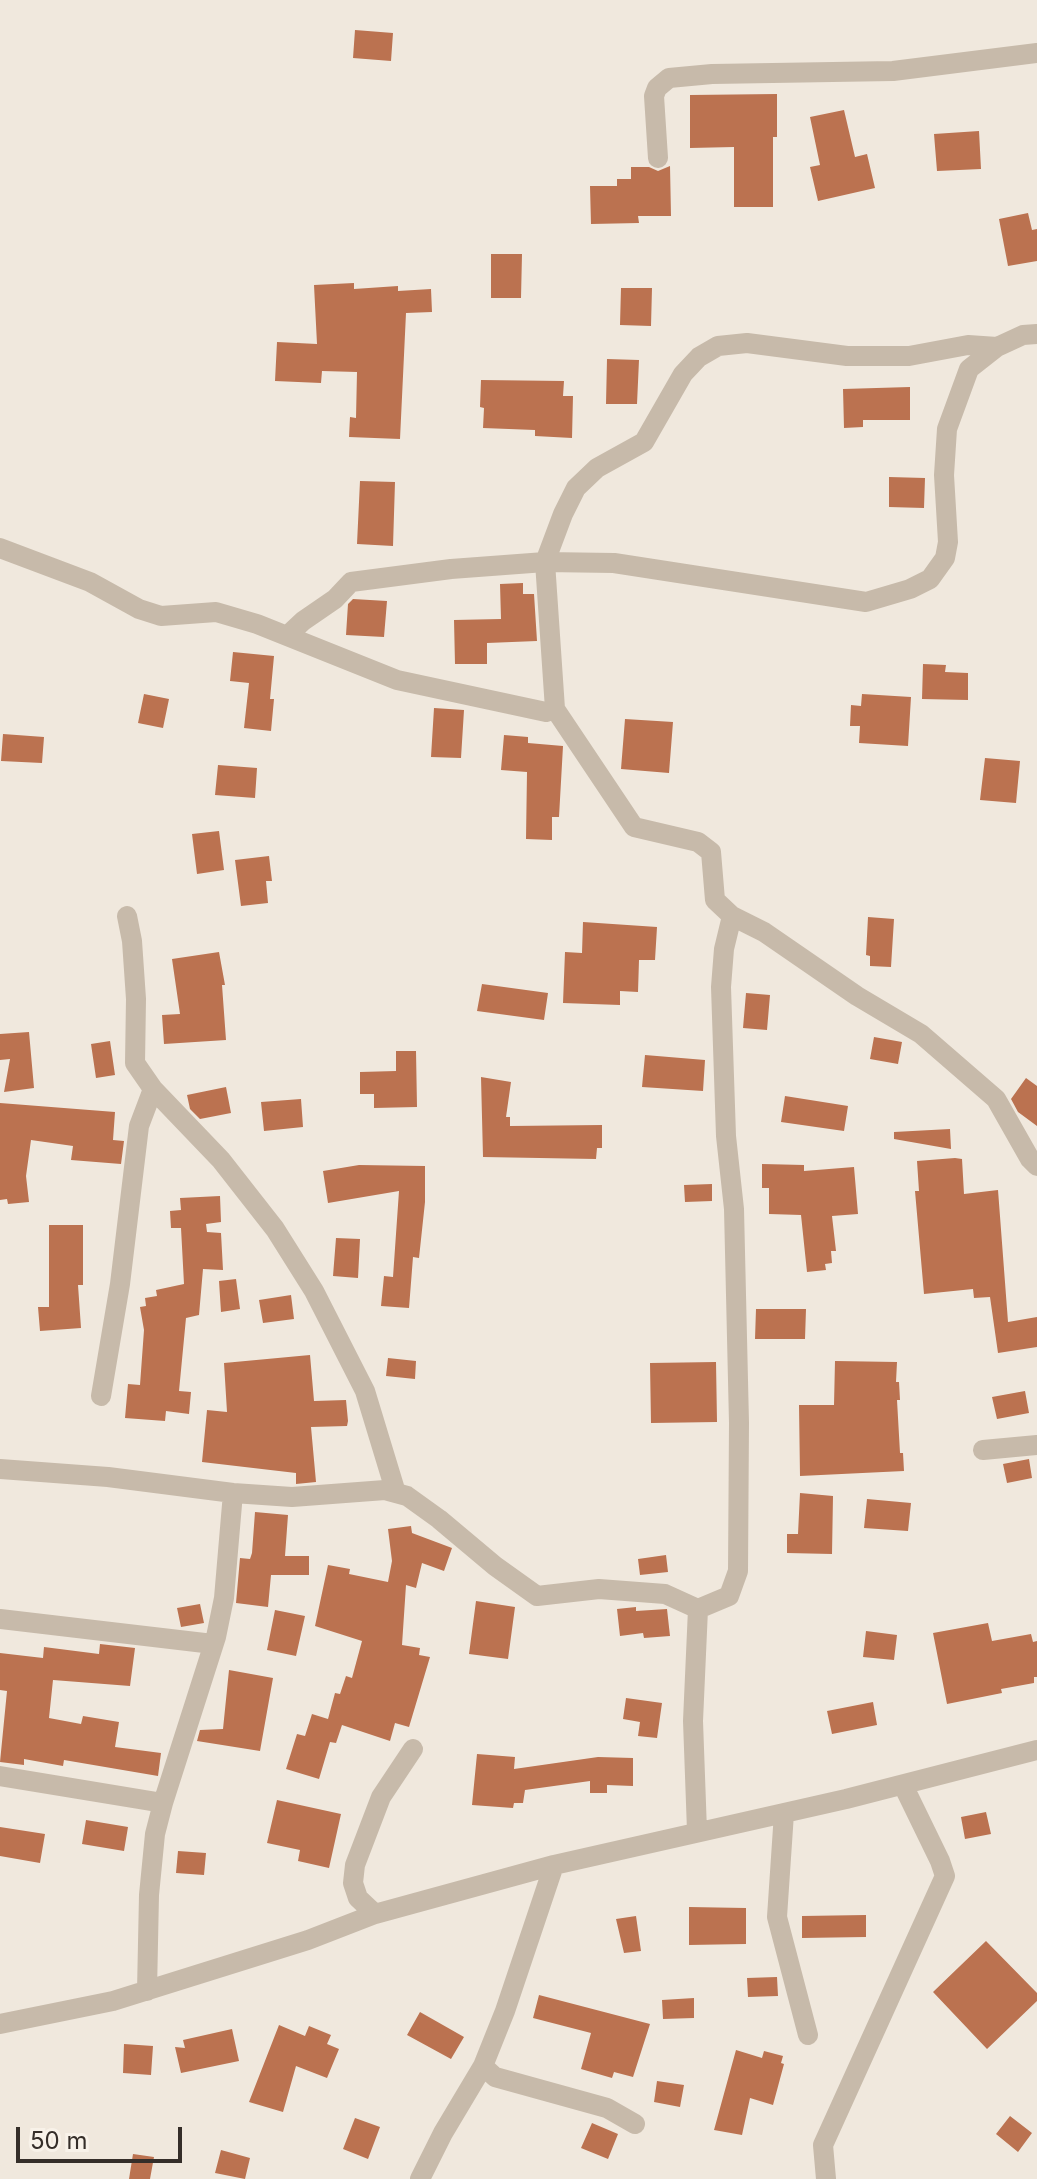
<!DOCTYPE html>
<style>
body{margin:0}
#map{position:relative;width:1037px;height:2179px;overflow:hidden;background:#f0e8dd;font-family:Inter,sans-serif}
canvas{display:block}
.scale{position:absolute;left:16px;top:2127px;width:166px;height:36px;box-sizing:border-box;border:4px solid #352e29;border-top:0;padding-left:10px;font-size:24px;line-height:28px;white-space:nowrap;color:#352e29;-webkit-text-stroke:6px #f8f2e9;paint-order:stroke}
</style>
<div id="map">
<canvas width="1037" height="2179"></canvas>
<div class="scale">50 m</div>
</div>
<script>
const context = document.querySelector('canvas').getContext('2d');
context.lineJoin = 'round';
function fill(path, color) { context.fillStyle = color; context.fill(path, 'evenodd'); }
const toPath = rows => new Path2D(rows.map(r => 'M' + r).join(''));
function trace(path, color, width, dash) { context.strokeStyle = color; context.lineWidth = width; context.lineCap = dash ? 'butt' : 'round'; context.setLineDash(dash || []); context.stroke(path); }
fill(toPath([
 [355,30,393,33,391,61,353,58],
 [777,94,777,137,773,137,773,207,734,207,734,147,690,148,690,95],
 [844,110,855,157,867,154,875,188,818,201,810,167,820,165,810,117],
 [979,131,981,169,937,171,934,134],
 [670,166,671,216,638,216,639,223,591,224,590,186,617,186,617,179,631,179,631,167,649,167,658,171],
 [1028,213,1032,230,1037,229,1037,261,1008,266,999,219],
 [491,254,522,254,521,298,491,298],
 [354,283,354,289,398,286,398,291,431,289,432,312,406,313,400,439,349,437,350,417,356,418,357,372,322,371,321,383,275,381,277,342,317,344,314,285],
 [621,288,652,288,651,326,620,325],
 [607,359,639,360,637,404,606,404],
 [481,380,564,381,563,396,573,396,572,438,535,436,535,430,483,428,484,408,480,407],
 [910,387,910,420,863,420,863,427,844,428,843,389],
 [889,477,925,478,924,508,889,507],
 [360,481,395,482,393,546,357,544],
 [523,583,523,594,534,594,537,641,487,643,487,664,455,664,454,620,501,619,500,584],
 [353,599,387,601,384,637,346,635,348,604],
 [233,652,274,656,270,699,274,699,271,731,244,728,249,683,230,681],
 [923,664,946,665,945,672,968,673,968,700,922,699],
 [144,694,169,699,163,728,138,723],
 [862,694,911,697,908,746,859,743,860,726,850,726,851,705,861,706],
 [434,708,464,710,461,758,431,757],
 [625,719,673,722,669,773,621,769],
 [3,734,44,737,42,763,1,761],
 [504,735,528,737,528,743,563,746,559,817,552,817,552,840,526,839,527,772,501,770],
 [985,758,1020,761,1016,803,980,800],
 [218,765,257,768,255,798,215,795],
 [219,831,224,870,197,874,192,834],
 [269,856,272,881,266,881,268,903,241,906,235,860],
 [868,917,894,919,891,967,870,966,870,956,866,955],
 [583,922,657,927,655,960,639,960,638,992,620,991,620,1005,563,1003,565,952,582,953],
 [219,952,225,985,222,985,226,1040,164,1044,162,1015,180,1014,172,959],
 [482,984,548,993,544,1020,477,1011],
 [746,993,770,995,767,1030,743,1028],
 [29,1032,34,1088,4,1092,10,1059,0,1060,0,1034],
 [874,1037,902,1042,898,1064,870,1059],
 [110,1041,115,1075,96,1078,91,1044],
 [396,1051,416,1051,417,1107,374,1108,374,1094,360,1094,360,1072,396,1071],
 [645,1055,705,1060,703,1091,642,1087],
 [481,1077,511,1082,506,1117,510,1117,510,1126,602,1125,602,1148,597,1148,596,1159,483,1157],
 [1026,1078,1037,1086,1037,1126,1018,1112,1011,1099],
 [226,1087,231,1113,200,1119,190,1109,187,1095],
 [785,1096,848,1106,844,1131,781,1122],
 [301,1099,303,1127,264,1131,261,1102],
 [0,1103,115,1112,113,1140,124,1141,121,1164,71,1160,73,1146,31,1140,26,1176,29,1202,8,1204,7,1199,0,1200],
 [950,1129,951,1149,894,1139,894,1132],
 [955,1158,962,1159,964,1194,998,1190,1008,1322,1037,1317,1037,1347,998,1353,990,1297,974,1298,973,1289,924,1294,915,1191,919,1191,917,1161],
 [762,1164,804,1165,804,1171,854,1167,858,1214,832,1216,836,1251,831,1251,832,1263,825,1264,826,1270,807,1272,801,1215,769,1214,769,1188,762,1188],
 [359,1165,425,1166,425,1202,419,1258,413,1257,409,1308,381,1306,384,1276,393,1277,399,1191,328,1203,323,1171],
 [712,1184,712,1201,685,1202,684,1185],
 [220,1196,221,1222,206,1224,207,1232,221,1233,223,1270,203,1269,199,1315,186,1318,179,1391,191,1392,189,1414,166,1411,165,1421,125,1418,128,1384,140,1385,144,1330,140,1307,146,1306,145,1298,157,1296,156,1290,184,1284,181,1228,171,1228,170,1211,181,1210,180,1198],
 [49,1225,83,1225,83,1285,78,1285,81,1328,40,1331,38,1307,49,1307],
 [336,1238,360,1239,358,1278,333,1276],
 [236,1279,240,1309,221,1312,219,1281],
 [291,1295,294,1319,263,1323,259,1300],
 [756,1309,806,1309,805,1339,755,1339],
 [310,1355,314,1401,346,1400,348,1421,347,1426,311,1427,316,1482,296,1484,296,1473,202,1462,207,1410,227,1412,224,1363],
 [388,1358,416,1361,415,1379,386,1376],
 [835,1361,897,1362,896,1382,899,1382,900,1400,897,1400,900,1453,903,1453,904,1471,800,1476,799,1405,834,1405],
 [716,1362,717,1422,651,1423,650,1363],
 [1025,1391,1029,1413,997,1419,992,1397],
 [1029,1459,1032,1478,1007,1483,1003,1464],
 [800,1493,833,1496,832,1554,787,1553,787,1534,798,1534],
 [867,1499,911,1503,908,1531,864,1528],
 [255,1512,288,1515,285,1556,309,1556,309,1575,271,1575,268,1607,236,1603,240,1558,250,1559,252,1553],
 [411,1526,412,1533,452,1548,444,1571,422,1563,416,1588,406,1585,402,1645,420,1648,419,1655,430,1657,409,1727,395,1723,390,1741,342,1725,336,1743,330,1742,319,1779,286,1769,297,1734,305,1736,312,1714,328,1719,335,1693,340,1694,346,1676,352,1678,362,1641,315,1626,328,1565,350,1569,349,1574,388,1582,392,1561,388,1529],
 [666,1555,668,1572,640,1575,638,1559],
 [476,1601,515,1607,508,1659,469,1654],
 [200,1604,204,1623,181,1627,177,1608],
 [636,1607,636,1611,667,1609,670,1636,644,1638,643,1633,620,1636,617,1609],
 [275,1610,305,1616,296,1656,267,1650],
 [988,1623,992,1641,1031,1634,1033,1642,1037,1641,1037,1677,1034,1677,1034,1683,1001,1689,1002,1693,947,1704,933,1633],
 [866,1631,897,1635,894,1660,863,1657],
 [100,1644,135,1648,130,1686,53,1680,49,1718,81,1724,83,1716,119,1722,115,1747,161,1753,158,1776,64,1760,63,1766,24,1759,24,1765,0,1762,7,1691,0,1690,0,1653,43,1658,44,1647,99,1654],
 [229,1670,273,1678,260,1751,197,1741,200,1730,223,1729],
 [626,1698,662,1703,657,1738,638,1736,640,1722,623,1719],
 [873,1702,877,1725,832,1734,827,1711],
 [477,1754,515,1757,514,1769,598,1757,633,1758,633,1786,607,1785,607,1793,590,1793,590,1781,525,1790,523,1803,514,1803,513,1808,472,1805],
 [277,1800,341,1814,329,1868,298,1861,300,1850,267,1843],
 [986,1812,991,1834,965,1839,961,1817],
 [86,1820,128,1827,124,1851,82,1844],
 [0,1827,45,1834,40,1863,0,1856],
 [178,1851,206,1853,204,1875,176,1873],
 [689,1907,746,1908,746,1944,689,1945],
 [866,1915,866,1937,802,1938,802,1916],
 [636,1916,641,1951,624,1953,616,1919],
 [986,1941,1037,1993,1037,2001,987,2049,933,1992],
 [777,1977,778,1996,748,1997,747,1978],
 [539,1995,650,2024,633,2077,614,2072,612,2078,581,2069,591,2033,533,2018],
 [694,1998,694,2018,663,2019,662,2000],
 [420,2012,464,2037,451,2059,407,2035],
 [279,2025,305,2036,309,2026,331,2035,327,2044,339,2049,327,2078,296,2066,283,2112,249,2102],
 [232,2029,239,2061,181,2073,175,2047,185,2048,183,2040],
 [124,2044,153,2046,151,2075,123,2073],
 [736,2050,762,2058,764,2051,783,2056,781,2063,784,2064,773,2105,750,2098,742,2135,714,2130],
 [657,2081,684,2085,680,2107,654,2102],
 [1010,2116,1032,2133,1018,2152,996,2134],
 [355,2118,380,2127,368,2159,343,2149],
 [592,2123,618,2134,608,2159,581,2148],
 [221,2150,250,2158,245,2179,215,2173],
 [133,2154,154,2157,150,2179,129,2179]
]), '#bb7250');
trace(toPath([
 [658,158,654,96,657,88,669,78,712,74,893,71,1037,53],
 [0,548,90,582,139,609,161,616,216,612,257,624,397,680,546,712,555,709,634,827,698,842,711,852,715,900,732,916,764,932,857,996,921,1034,996,1099,1030,1159,1037,1166],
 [287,636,303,621,335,599,351,582,451,569,545,562,614,563,866,602,910,589,930,579,945,558,948,542,944,475,947,429,969,369,997,347,1023,335,1037,334],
 [555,709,545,562,563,514,576,488,597,468,644,442,683,374,699,357,718,346,747,343,847,356,909,356,968,345,997,347],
 [127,916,132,941,136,999,135,1063,153,1089,221,1160,275,1229,314,1291,365,1391,396,1493],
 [101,1396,120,1284,139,1126,153,1089],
 [983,1450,1037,1445],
 [0,1469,108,1477,233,1493,292,1497,385,1490,407,1496,439,1519,495,1566,537,1596,599,1589,665,1594,698,1609,729,1596,738,1571,739,1423,734,1209,726,1136,721,987,724,949,732,916],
 [0,1619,213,1644],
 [0,1776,163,1803,155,1834,149,1895,147,1991],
 [163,1803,216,1637,224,1598,233,1493],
 [784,1813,777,1917,808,2035],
 [697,1831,693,1721,698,1609],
 [554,1865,505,2011,483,2066,495,2077,607,2108,635,2124],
 [375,1914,358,1898,353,1883,355,1865,381,1797,413,1749],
 [0,2024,113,2001,308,1940,375,1914,554,1865,846,1799,1037,1750],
 [420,2179,443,2133,483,2066],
 [826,2179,823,2145,945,1876,940,1861,903,1785]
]), '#c7baaa', 20);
</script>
